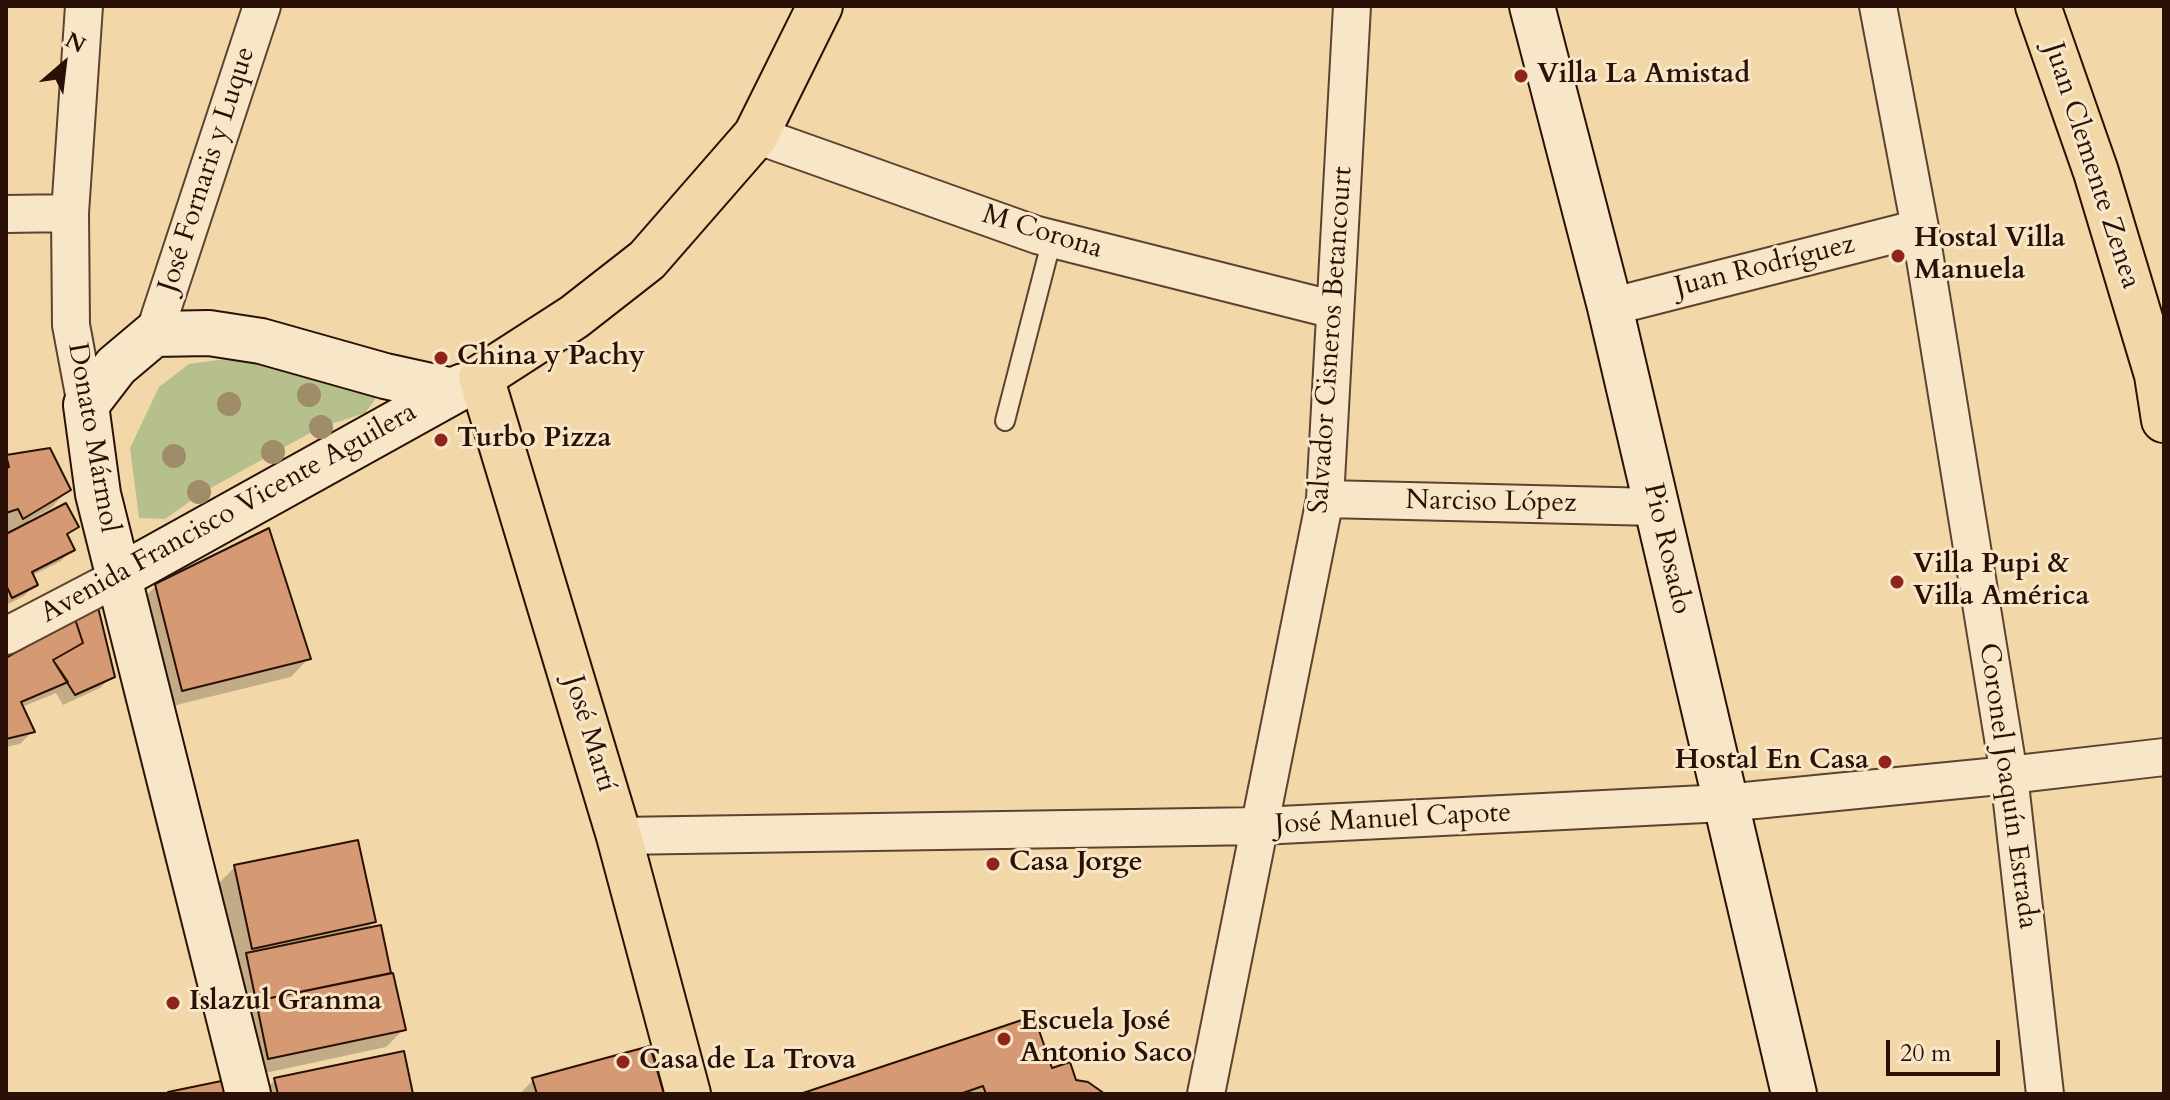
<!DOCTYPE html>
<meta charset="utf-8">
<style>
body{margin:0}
#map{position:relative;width:2170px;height:1100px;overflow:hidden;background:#f2d8a9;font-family:Cardo,serif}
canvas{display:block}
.frame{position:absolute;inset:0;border:8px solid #2a1006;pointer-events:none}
.north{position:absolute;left:24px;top:24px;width:80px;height:80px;-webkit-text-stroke:6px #f7e6c7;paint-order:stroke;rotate:28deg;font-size:22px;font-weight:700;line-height:32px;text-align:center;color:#2a1006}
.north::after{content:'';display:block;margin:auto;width:28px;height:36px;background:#2a1006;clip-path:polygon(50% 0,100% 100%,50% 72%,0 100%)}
.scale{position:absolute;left:1886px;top:1040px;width:114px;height:36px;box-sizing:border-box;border:4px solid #2a1006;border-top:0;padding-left:10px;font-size:24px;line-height:28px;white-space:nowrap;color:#2a1006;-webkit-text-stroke:6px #f7e6c7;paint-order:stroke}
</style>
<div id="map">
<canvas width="2170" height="1100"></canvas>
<div class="frame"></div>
<div class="north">N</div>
<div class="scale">20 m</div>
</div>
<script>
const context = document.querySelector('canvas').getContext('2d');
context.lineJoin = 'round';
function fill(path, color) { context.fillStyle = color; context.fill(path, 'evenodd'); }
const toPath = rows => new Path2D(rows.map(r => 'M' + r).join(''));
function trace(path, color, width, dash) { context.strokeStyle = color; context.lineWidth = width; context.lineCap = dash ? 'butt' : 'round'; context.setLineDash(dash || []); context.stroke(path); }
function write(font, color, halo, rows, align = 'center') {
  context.font = font + ' Cardo,serif'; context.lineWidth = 6; context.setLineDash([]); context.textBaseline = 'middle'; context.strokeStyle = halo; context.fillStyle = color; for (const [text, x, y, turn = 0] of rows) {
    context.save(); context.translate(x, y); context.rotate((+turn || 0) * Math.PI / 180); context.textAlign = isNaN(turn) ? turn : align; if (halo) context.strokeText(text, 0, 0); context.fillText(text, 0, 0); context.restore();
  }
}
fill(toPath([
 [255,355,364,384,376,398,365,413,319,428,202,493,165,519,139,518,130,448,159,387,189,364]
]), '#b5c08c');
fill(toPath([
 [7,457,68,490,51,508,28,521,30,524,76,527,66,537,72,549,61,561,31,576,36,584,24,596,6,605],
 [156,586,308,659,291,677,164,708,138,603],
 [6,660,112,676,100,688,63,705,56,693,22,707,32,732,20,744,6,747],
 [235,867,374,922,365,930,380,927,403,1030,386,1047,251,1076,217,885],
 [1051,1070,1102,1094,806,1094],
 [275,1080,411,1094,261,1094],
 [533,1080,662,1094,520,1094]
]), '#0003');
const building = toPath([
 [50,448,71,490,23,519,18,509,6,513,6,468,9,467,6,455,50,448],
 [66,503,79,527,67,534,75,550,32,572,38,585,12,598,6,585,6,534,66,503],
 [269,528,311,659,182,691,155,584,269,528],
 [98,607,115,677,75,695,53,660,83,643,75,619,98,607],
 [75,619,83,643,53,660,68,682,21,702,35,732,6,739,6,658,75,619],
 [358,840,376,922,252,949,234,865,358,840],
 [381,925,391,973,256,1001,246,953,381,925],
 [393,973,406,1030,268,1059,256,1001,393,973],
 [1034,1016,1052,1068,1070,1062,1076,1080,1088,1082,1105,1094,986,1094,983,1086,960,1094,800,1094,1034,1016],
 [650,1046,664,1094,537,1094,532,1078,650,1046],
 [404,1051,413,1094,278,1094,274,1078,404,1051],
 [231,1079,235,1094,168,1094,168,1092,231,1079]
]);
fill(building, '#d59a73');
trace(building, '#2a1006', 2);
const lane = toPath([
 [1005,421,1052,239]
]);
const street = toPath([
 [84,6,70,213,71,325,86,405],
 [1878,6,1920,228,2009,775,2045,1094],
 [756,135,1037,235,1335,310],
 [6,214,70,213],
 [1610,307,1920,228],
 [154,334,262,6],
 [1325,499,1656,507],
 [6,636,119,577],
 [619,836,1260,826,1725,803,2009,775,2164,757],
 [1206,1094,1325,499,1352,6]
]);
const secondary = toPath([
 [1532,6,1610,307,1794,1094],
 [119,577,463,386],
 [248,1094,98,494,86,405,116,366,154,334,209,333,261,341,385,376,453,391]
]);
const primary = toPath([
 [2038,6,2096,172,2157,375,2164,420],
 [688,1094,619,836,481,377,574,317,647,260,756,135,820,6]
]);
trace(lane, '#5c422f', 22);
trace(street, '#5c422f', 40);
trace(secondary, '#2a1006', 48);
trace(primary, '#2a1006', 48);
trace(lane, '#f7e6c7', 18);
trace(street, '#f7e6c7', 36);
trace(secondary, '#f7e6c7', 44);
trace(primary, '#f2d8a9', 44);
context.fillStyle = '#9f8c69';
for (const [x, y] of [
 [309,395],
 [229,404],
 [321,427],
 [273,452],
 [174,456],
 [199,492]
]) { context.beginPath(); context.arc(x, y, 12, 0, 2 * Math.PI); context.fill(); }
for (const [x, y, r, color] of [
 [1521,76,8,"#8f2418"],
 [1898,256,8,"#8f2418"],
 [441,358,8,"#8f2418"],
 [441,440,8,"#8f2418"],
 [1897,582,8,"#8f2418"],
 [1885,762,8,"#8f2418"],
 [993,864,8,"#8f2418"],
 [173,1003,8,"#8f2418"],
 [1004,1039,8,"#8f2418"],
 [623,1062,8,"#8f2418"]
]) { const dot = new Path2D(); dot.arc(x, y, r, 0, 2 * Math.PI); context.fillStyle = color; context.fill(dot); trace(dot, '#f7e6c7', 3); }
write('bold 28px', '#2a1006', '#f7e6c7', [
 ["Villa La Amistad",1537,76],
 ["Hostal Villa",1914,240],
 ["Manuela",1914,272],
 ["China y Pachy",457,358],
 ["Turbo Pizza",457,440],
 ["Villa Pupi &",1913,566],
 ["Villa América",1913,598],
 ["Hostal En Casa",1869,762,"right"],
 ["Casa Jorge",1009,864],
 ["Islazul Granma",189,1003],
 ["Escuela José",1020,1023],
 ["Antonio Saco",1020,1055],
 ["Casa de La Trova",639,1062]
], 'left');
write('28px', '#2a1006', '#f7e6c7', [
 ["Juan Clemente Zenea",2091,166,72],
 ["José Fornaris y Luque",208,170,-72],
 ["M Corona",1042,233,17],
 ["Juan Rodríguez",1765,267,-14],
 ["Salvador Cisneros Betancourt",1332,340,-86],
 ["Donato Mármol",92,438,80],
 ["Narciso López",1491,503,1],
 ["Avenida Francisco Vicente Aguilera",229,514,-29],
 ["Pio Rosado",1666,549,77],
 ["José Martí",589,734,73],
 ["Coronel Joaquín Estrada",2007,786,82],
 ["José Manuel Capote",1393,820,-3]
]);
</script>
